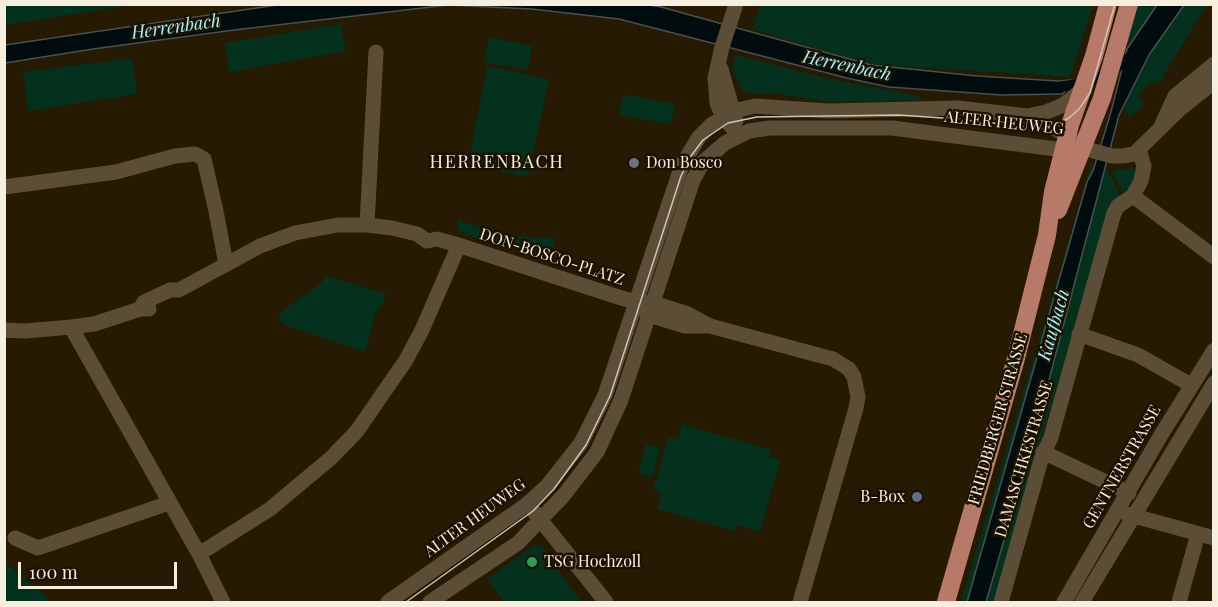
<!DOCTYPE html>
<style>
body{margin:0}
#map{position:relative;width:1218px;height:607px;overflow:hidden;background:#271a03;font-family:"Playfair Display",serif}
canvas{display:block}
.frame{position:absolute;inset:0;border:6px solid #f6eedf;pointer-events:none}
.scale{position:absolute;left:18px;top:562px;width:159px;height:27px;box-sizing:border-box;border:3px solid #f6eedf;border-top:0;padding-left:8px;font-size:18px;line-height:21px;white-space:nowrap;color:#f6eedf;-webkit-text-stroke:4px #1d1100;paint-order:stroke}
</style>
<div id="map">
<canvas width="1218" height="607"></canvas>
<div class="frame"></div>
<div class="scale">100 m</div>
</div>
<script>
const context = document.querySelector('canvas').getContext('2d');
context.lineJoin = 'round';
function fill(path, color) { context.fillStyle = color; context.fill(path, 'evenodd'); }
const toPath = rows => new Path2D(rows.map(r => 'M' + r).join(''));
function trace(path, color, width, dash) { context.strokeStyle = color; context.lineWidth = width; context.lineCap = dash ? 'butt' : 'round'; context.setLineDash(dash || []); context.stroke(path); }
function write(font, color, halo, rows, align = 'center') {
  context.font = font + ' "Playfair Display",serif'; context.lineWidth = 5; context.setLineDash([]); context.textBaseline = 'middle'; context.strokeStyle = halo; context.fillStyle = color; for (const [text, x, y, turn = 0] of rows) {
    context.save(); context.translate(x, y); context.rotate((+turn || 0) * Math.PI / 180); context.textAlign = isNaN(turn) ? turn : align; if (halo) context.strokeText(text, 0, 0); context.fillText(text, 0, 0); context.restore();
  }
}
fill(toPath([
 [5,4,131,4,131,5,5,25],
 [760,5,760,4,1093,5,1070,77,867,64,752,29],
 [1134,5,1157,5,1130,45,1123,42],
 [1184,5,1207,5,1164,74,1162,81,1157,85,1152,81,1137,96,1144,104,1130,118,1123,106,1125,101,1149,55],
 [341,24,346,51,229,72,225,43],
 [489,37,532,46,528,70,484,62],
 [736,55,825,78,917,96,925,100,831,102,778,94,748,93,742,90,733,72,733,62],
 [132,58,137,94,28,111,23,72],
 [487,66,549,79,528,177,468,165],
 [623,94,675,104,671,124,619,115],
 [1091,166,1108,171,1121,198,1111,209,1045,426,996,602,961,602],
 [1131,168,1137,171,1137,176,1126,194,1123,192,1112,171],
 [459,219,488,232,512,236,555,238,550,260,457,232],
 [327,276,386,294,383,303,376,312,365,352,285,325,278,319,281,312,321,283],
 [682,424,771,450,769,457,780,460,760,532,737,525,734,531,657,509,662,493,653,490,668,437,678,439],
 [646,444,660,448,653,477,638,473],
 [536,544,542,546,581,602,504,602,487,579],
 [4,562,5,562,52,602,7,602,5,601]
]), '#03311d');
const water = toPath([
 [643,4,661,7,871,65,977,76,1058,81,1072,80,1063,94,1059,94,1002,95,889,87,847,78,619,19,532,9,448,5,234,30,93,49,5,63,5,45,277,5,643,4],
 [1157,5,1184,5,1149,55,1119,115,1032,444,986,602,967,602,1087,182,1093,171,1111,112,1127,49,1157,5]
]);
fill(water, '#010c0e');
trace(water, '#4a504d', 1.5);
trace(toPath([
 [1054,88,1083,83,1109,74,1135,53]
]), '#010c0e', 10);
trace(toPath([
 [736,4,722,47,715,78,717,103,723,117,739,135],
 [721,69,736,121],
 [1027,116,1046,112,1061,106,1070,100,1082,89],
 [1162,124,1175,96,1214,64],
 [4,187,116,172,175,156,195,154,204,159,216,211,226,264],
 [1133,196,1214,257],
 [367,225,376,52],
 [140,309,144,302,170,290,179,290,260,246,295,233,338,225,367,225,392,228,417,234,427,241,437,239,455,244,612,295,635,302,653,303,688,314,710,326],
 [644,310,649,315,685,326,710,326,833,359,849,369,854,377,858,397,856,408,800,602],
 [71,327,199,554,223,602],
 [4,330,25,331,71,327,94,324,140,309,149,309],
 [1079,334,1138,355,1191,385],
 [1043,452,1129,493],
 [535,513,606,602],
 [1127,514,1214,538],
 [15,538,38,548,169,503],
 [199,554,270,509,331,458,357,431,406,360,422,330,459,245],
 [388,602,526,505,548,485,581,443,605,395,682,165,699,137,711,125,734,111,755,106,827,111,958,108,1027,116,1061,132,1076,142],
 [430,602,518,543,564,495,597,452,621,400,693,180,703,162,725,143,749,131,770,128,892,128,1056,149,1083,148,1112,156,1123,156,1134,154,1180,109,1214,82],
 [1001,602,1041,460,1051,437,1114,213,1118,206,1133,196,1141,181,1144,166,1139,150],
 [1064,602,1161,435,1214,350],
 [1082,602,1214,383],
 [1179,602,1198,534]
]), '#5c4e36', 15);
trace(toPath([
 [1058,210,1102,98,1129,4],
 [946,602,1015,362,1047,235,1053,192,1070,125,1094,56,1108,4]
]), '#b77a68', 18);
trace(toPath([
 [406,602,533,511,554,489,586,445,610,396,681,176,691,156,703,140,728,123,757,117,899,115,957,119,1027,127,1044,128,1057,124,1069,118,1079,109,1090,93,1115,4]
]), '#cec5b5', 1.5);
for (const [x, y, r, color] of [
 [634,163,6,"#6b7280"],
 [917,497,6,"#5c6f8a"],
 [532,562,6,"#2e9e5b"]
]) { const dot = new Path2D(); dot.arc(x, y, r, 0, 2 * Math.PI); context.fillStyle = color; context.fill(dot); trace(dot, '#1d1100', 2); }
write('16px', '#f6eedf', '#1d1100', [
 ["ALTER HEUWEG",1004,123,6],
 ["DON-BOSCO-PLATZ",552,257,18],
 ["FRIEDBERGER STRASSE",998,419,-74],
 ["DAMASCHKESTRASSE",1024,459,-73],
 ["GENTNERSTRASSE",1122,467,-60],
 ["ALTER HEUWEG",475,518,-36]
]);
write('16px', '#f6eedf', '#1d1100', [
 ["Don Bosco",646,163],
 ["B-Box",905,497,"right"],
 ["TSG Hochzoll",544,562]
], 'left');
write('italic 18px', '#9cf2fd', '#1d1100', [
 ["Herrenbach",176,27,-8],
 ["Herrenbach",847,66,12],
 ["Kaufbach",1054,325,-74]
]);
context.letterSpacing = '1.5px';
write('18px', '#f6eedf', '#1d1100', [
 ["HERRENBACH",497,162]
]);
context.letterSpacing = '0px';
</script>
